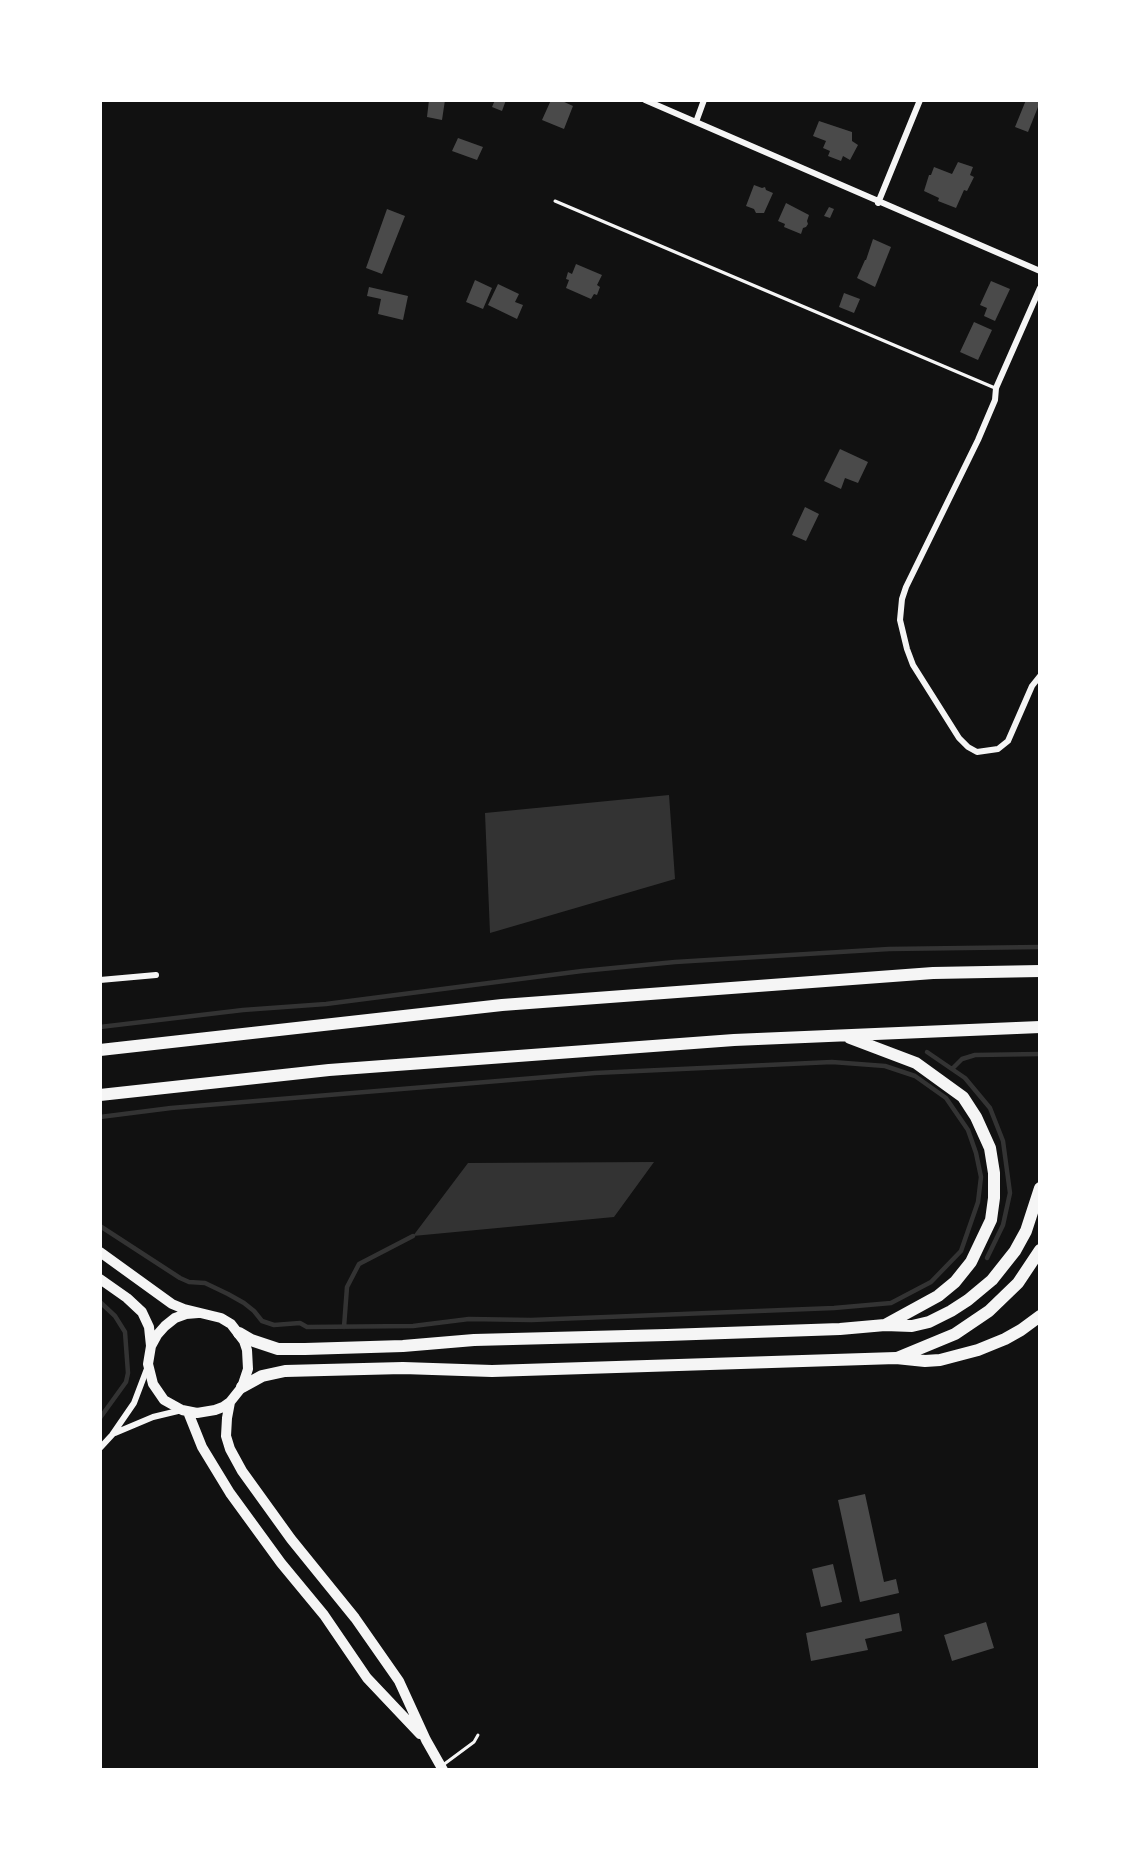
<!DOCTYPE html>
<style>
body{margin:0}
#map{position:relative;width:1140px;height:1870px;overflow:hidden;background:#111;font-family:Ubuntu,sans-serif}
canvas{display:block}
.frame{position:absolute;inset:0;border:102px solid #fff;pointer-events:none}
</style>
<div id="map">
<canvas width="1140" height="1870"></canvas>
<div class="frame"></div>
</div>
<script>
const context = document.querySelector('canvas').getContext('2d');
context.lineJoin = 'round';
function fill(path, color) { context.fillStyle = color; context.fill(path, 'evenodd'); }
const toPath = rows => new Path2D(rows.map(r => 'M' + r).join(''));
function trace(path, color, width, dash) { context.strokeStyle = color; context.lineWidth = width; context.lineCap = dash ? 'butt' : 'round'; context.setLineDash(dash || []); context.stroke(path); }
fill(toPath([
 [669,795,675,879,490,933,485,813],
 [654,1162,614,1217,413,1236,468,1163]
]), '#333');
trace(toPath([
 [100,1027,243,1010,326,1004,582,971,675,962,889,949,1040,947],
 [927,1052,965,1078,990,1108,1003,1141,1010,1193,1003,1225,987,1258],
 [953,1068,962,1059,975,1055,1040,1054],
 [100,1117,171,1108,595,1073,832,1062,885,1066,915,1076,946,1098,968,1130,976,1153,981,1177,978,1202,961,1251,931,1282,891,1303,834,1308,531,1320,469,1319,413,1326,307,1327,300,1323,274,1325,262,1321,254,1311,244,1303,228,1294,205,1283,189,1282,180,1278,100,1226],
 [100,1302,115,1316,125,1332,128,1373,126,1382,100,1418],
 [344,1327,347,1287,359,1264,413,1236]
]), '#333', 4.5);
fill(toPath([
 [429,100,445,100,442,120,427,117],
 [495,100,506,100,502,111,492,107],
 [551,100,560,100,573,106,564,129,542,120],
 [1026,100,1040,100,1040,108,1038,107,1028,132,1015,127],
 [819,121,852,132,852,141,858,145,850,160,843,156,841,161,828,156,830,151,823,148,826,141,813,136],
 [458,138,483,147,477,160,452,151],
 [958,162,973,167,970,175,974,177,967,191,964,190,956,208,938,201,939,198,924,191,929,175,931,175,934,167,952,174],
 [754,185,762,188,765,187,766,190,773,193,764,213,756,213,754,209,746,206],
 [786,203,809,215,807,221,808,224,806,227,803,228,801,234,784,227,785,224,778,221],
 [829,207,834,209,830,218,824,216],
 [387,209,405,216,382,274,366,268],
 [873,239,891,247,875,287,857,278,865,260,866,260],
 [576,264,602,275,597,285,600,287,597,295,594,294,591,299,566,288,569,280,566,279,568,272,572,274],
 [475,280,492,288,483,309,466,302],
 [991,281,1010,289,995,321,984,316,987,308,980,305],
 [498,284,519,294,515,302,523,305,517,319,488,305],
 [369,287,408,296,403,320,378,314,381,299,367,296],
 [844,293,860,299,854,313,839,307],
 [974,322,992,330,978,360,960,352],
 [840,449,868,462,858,483,845,478,841,489,824,481],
 [805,507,819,514,806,541,792,535],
 [865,1494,884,1582,896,1579,899,1593,860,1602,838,1500],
 [833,1564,842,1602,821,1607,812,1569],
 [899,1613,902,1631,865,1639,868,1650,811,1661,806,1633],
 [986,1622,994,1648,952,1661,944,1635]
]), '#4a4a4a');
trace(toPath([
 [555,201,995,388],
 [443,1765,474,1742,478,1735]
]), '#f5f5f5', 3);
trace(toPath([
 [645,100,1040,271],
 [696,122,704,100],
 [878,203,920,100],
 [1040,288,996,388,995,400,978,440,906,587,902,599,900,620,907,649,913,665,959,738,968,747,977,752,998,749,1008,741,1032,686,1040,676],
 [100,980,156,975],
 [115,1433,153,1417,182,1410],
 [100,1448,112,1435,134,1403,148,1366]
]), '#f5f5f5', 6);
trace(toPath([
 [100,1252,172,1304,184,1309,221,1318,231,1324,244,1341,247,1350,248,1369,242,1387,230,1402,223,1407,215,1410,197,1413,182,1410,164,1400,153,1384,148,1364,151,1346,157,1335,165,1326,175,1318,186,1314,198,1313],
 [100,1279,127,1298,142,1312,149,1327,151,1346],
 [230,1402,227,1418,226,1436,230,1449,242,1471,291,1539,355,1618,399,1681,426,1740,443,1770],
 [188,1412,202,1447,230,1493,281,1563,324,1615,367,1678,420,1734]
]), '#f5f5f5', 10);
trace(toPath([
 [850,1038,916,1063,963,1097,976,1117,990,1148,994,1173,994,1198,991,1220,971,1262,955,1282,938,1296,885,1325],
 [100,1050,502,1005,933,973,1040,971],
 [100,1095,329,1070,734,1040,1040,1027],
 [239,1333,251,1340,278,1349,305,1349,403,1346,474,1340,667,1335,840,1329,885,1325,912,1326,929,1322,951,1311,968,1300,992,1280,1015,1251,1026,1231,1040,1188],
 [897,1358,955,1334,989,1311,1018,1283,1040,1250],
 [242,1387,262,1376,285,1371,403,1368,492,1371,896,1358,925,1361,940,1360,978,1350,1005,1339,1021,1330,1040,1316]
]), '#f5f5f5', 12);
</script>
